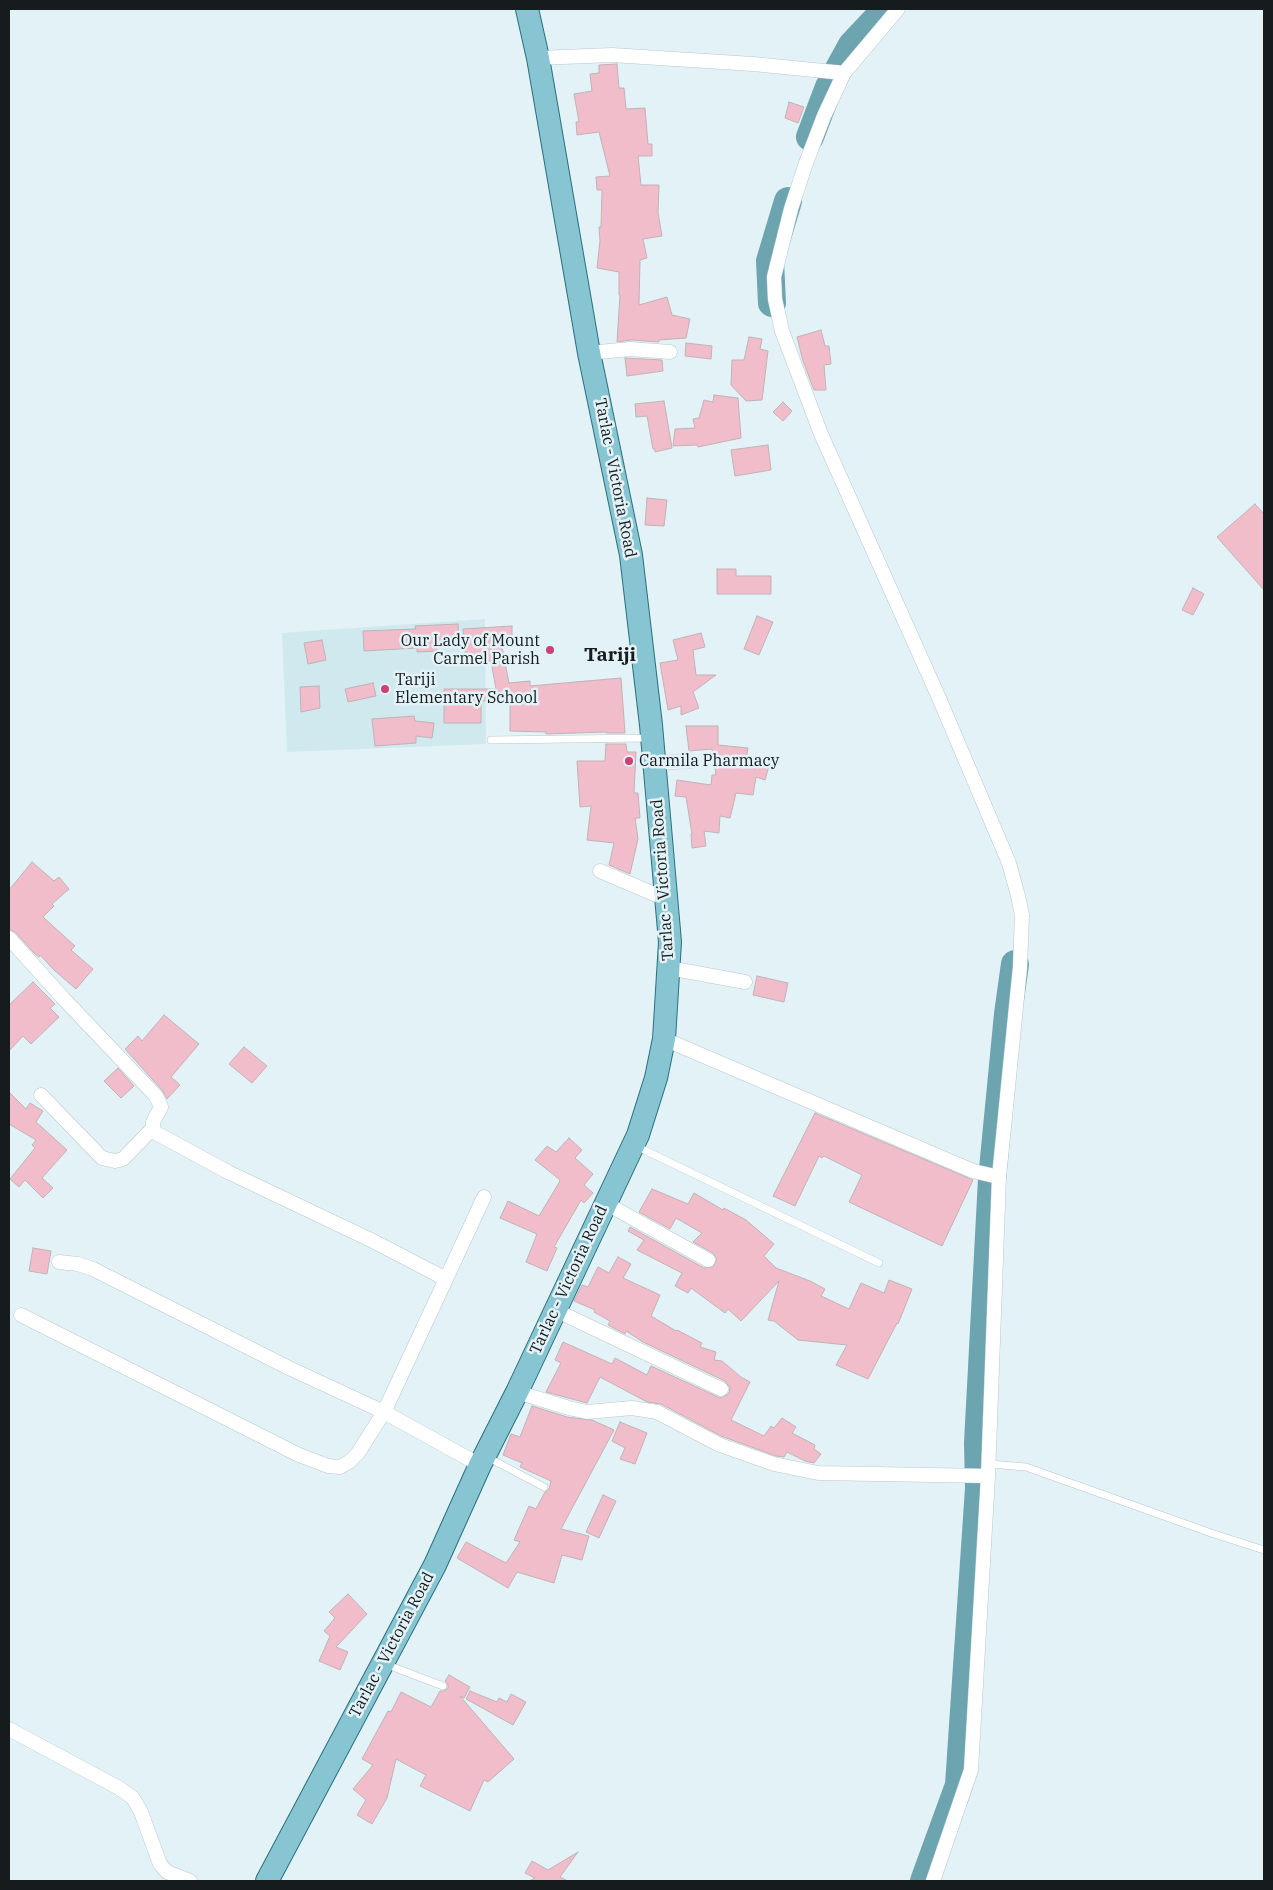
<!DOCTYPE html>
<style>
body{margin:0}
#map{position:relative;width:1273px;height:1890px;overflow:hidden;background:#e3f2f6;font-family:"IBM Plex Serif",serif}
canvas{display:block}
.frame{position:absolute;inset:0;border:10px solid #161b1d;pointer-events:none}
</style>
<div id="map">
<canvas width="1273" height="1890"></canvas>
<div class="frame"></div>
</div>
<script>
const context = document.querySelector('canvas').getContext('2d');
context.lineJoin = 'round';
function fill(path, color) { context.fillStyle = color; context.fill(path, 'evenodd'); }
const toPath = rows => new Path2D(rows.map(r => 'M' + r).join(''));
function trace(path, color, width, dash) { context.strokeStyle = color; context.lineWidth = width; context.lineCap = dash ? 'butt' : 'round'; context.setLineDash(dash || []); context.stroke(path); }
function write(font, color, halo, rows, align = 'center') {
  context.font = font + ' "IBM Plex Serif",serif'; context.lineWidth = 5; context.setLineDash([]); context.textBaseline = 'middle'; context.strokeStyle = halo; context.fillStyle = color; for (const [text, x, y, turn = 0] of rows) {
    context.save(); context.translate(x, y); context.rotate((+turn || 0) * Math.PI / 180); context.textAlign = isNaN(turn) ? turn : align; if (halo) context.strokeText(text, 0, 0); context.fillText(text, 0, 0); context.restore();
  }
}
fill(toPath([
 [485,619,486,744,287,752,282,633]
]), '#d0e9ee');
trace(toPath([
 [810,137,829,87,852,45,886,9],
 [772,303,770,261,788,201],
 [924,1881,959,1785,979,1488,978,1443,992,1179,1008,1014,1015,964]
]), '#6ca4b0', 28);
const building = toPath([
 [617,64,619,88,624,88,626,109,645,108,648,144,652,144,652,156,638,156,641,185,659,185,658,213,662,236,643,239,647,258,640,260,639,305,667,297,672,315,690,319,686,338,659,340,659,342,631,340,617,342,620,295,619,295,619,272,597,268,600,241,599,227,601,227,602,190,597,190,596,177,610,176,599,132,577,135,576,122,579,122,574,94,592,91,590,74,599,73,599,65,617,64],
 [789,102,804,107,798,123,785,118,789,102],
 [821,330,825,346,829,346,831,364,824,365,826,390,814,390,803,361,797,337,821,330],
 [749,337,762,339,760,349,768,351,762,400,746,401,731,385,732,360,744,360,749,337],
 [686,343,712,346,711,359,685,356,686,343],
 [625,358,662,360,663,371,627,376,625,358],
 [714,395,738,398,741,438,698,447,697,445,673,446,675,429,695,428,693,419,699,418,704,400,713,402,714,395],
 [664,401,672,448,655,452,655,449,653,449,647,416,636,417,635,404,664,401],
 [783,402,792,411,783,421,773,412,783,402],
 [768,445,771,470,735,476,731,450,768,445],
 [647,498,667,500,664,526,645,525,647,498],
 [1255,504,1264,514,1264,590,1217,537,1255,504],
 [717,569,736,569,736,576,771,576,771,594,717,594,717,569],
 [1193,588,1204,594,1193,615,1182,610,1193,588],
 [757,616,773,622,759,655,744,649,757,616],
 [458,624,459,640,437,642,437,651,417,652,417,648,364,651,363,631,416,629,415,626,458,624],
 [512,626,512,641,501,642,509,683,530,681,530,686,621,678,625,733,606,733,606,732,546,734,546,732,510,731,510,703,505,703,505,700,481,701,481,723,444,723,444,689,496,689,491,661,466,663,463,629,512,626],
 [701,633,705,647,693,650,696,675,716,675,693,692,699,708,681,715,681,706,668,710,660,663,678,660,673,640,701,633],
 [322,640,326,660,308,664,304,643,322,640],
 [373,683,376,696,348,702,345,689,373,683],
 [319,686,320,708,301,712,300,687,319,686],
 [414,716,415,721,434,723,432,738,416,736,416,743,375,746,372,719,414,716],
 [686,726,718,726,718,745,748,748,746,760,769,766,765,780,756,777,753,795,736,793,730,818,720,816,719,833,704,831,706,846,692,848,691,834,692,834,686,797,675,796,677,780,711,785,712,775,716,775,712,749,689,751,686,726],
 [606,744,626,744,627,752,636,752,634,793,638,793,640,818,635,818,638,839,630,874,609,865,614,843,587,840,591,806,580,807,577,761,605,761,606,744],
 [32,862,54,881,59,877,69,889,52,904,54,906,43,917,75,946,71,950,93,969,76,989,54,970,40,955,39,957,34,953,15,932,9,929,9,890,32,862],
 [757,976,788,983,784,1002,753,995,757,976],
 [33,982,55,1004,50,1008,59,1017,31,1044,23,1036,9,1051,9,1005,33,982],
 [164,1015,199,1044,171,1077,180,1085,167,1099,162,1090,125,1049,138,1036,142,1041,164,1015],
 [244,1047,267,1066,252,1083,229,1064,244,1047],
 [118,1068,134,1086,121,1098,104,1081,118,1068],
 [9,1092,26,1109,30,1103,43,1111,36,1122,67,1150,42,1178,53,1188,43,1198,25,1180,19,1187,10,1179,35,1148,32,1145,36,1140,9,1124,9,1092],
 [815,1113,973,1180,942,1246,849,1202,862,1175,824,1156,822,1158,819,1156,795,1206,773,1196,815,1113],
 [569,1138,582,1150,575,1158,593,1174,584,1185,593,1193,584,1203,581,1200,554,1247,557,1248,547,1271,526,1262,537,1234,500,1218,508,1201,539,1216,560,1181,559,1179,535,1160,547,1146,556,1152,569,1138],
 [652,1189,688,1204,694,1193,723,1210,724,1208,746,1220,774,1244,764,1256,776,1268,810,1281,825,1289,821,1296,849,1309,861,1283,884,1293,889,1280,912,1289,898,1324,897,1323,868,1379,836,1365,847,1345,798,1340,774,1321,768,1320,779,1281,741,1321,728,1309,725,1313,691,1288,688,1293,675,1286,682,1273,637,1250,644,1240,628,1231,630,1227,704,1268,713,1267,717,1259,713,1253,693,1242,702,1233,676,1218,670,1229,639,1212,652,1189],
 [33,1248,51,1251,47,1274,29,1271,33,1248],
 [618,1257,631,1264,623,1278,660,1295,651,1316,676,1331,677,1330,702,1343,700,1347,716,1352,714,1360,722,1361,741,1377,750,1382,731,1420,764,1436,771,1426,774,1428,782,1418,796,1427,792,1433,815,1445,814,1449,821,1454,814,1463,805,1461,787,1452,784,1457,776,1456,721,1436,661,1404,647,1402,600,1377,587,1403,546,1392,561,1363,555,1360,563,1342,612,1364,615,1358,647,1375,651,1366,718,1397,722,1398,729,1393,730,1388,725,1381,643,1342,626,1331,625,1334,608,1325,610,1321,594,1312,595,1310,574,1301,582,1285,588,1287,598,1267,609,1273,618,1257],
 [532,1406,567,1417,592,1420,614,1430,561,1529,589,1536,582,1560,562,1555,554,1583,517,1572,508,1588,457,1558,466,1542,506,1563,520,1542,514,1540,529,1506,536,1509,545,1492,549,1489,551,1481,520,1467,522,1463,503,1455,511,1434,520,1437,532,1406],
 [620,1422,647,1433,635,1464,620,1459,625,1448,612,1441,620,1422],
 [603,1495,616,1501,599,1538,586,1532,603,1495],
 [348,1594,367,1614,336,1647,348,1652,340,1670,319,1661,330,1636,324,1631,335,1618,329,1612,348,1594],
 [449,1675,470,1687,464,1698,460,1696,514,1759,488,1782,484,1780,470,1811,420,1786,426,1775,396,1759,387,1798,372,1824,357,1815,366,1800,353,1789,373,1765,362,1759,388,1711,391,1712,401,1692,431,1707,440,1691,444,1691,448,1688,448,1685,445,1681,449,1675],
 [470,1691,497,1702,499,1698,507,1702,511,1694,526,1702,513,1725,466,1699,470,1691],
 [578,1852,560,1877,568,1881,529,1881,535,1878,525,1873,532,1861,548,1870,578,1852]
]);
fill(building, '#f1bdca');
trace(building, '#c0b2b5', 1);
const service = toPath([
 [491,740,649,738],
 [636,1146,879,1263],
 [487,1457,544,1487],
 [989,1464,1026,1467,1214,1534,1264,1550],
 [385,1664,443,1686]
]);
const minor = toPath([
 [538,58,612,55,753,64,844,73,898,9],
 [844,73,824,116,806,163,791,209,774,277,775,299,782,331,821,434,939,698,1009,863,1018,896,1022,915,1020,967,999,1177],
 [589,353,630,349,670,352],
 [654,763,691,761],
 [600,871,666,899],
 [9,938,63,998,156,1096,161,1107,153,1122,153,1128,156,1133,228,1172,373,1241,446,1279,384,1412,358,1453,349,1462,340,1467,328,1466,299,1455,21,1315],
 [669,968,745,982],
 [664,1039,973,1171,999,1177,988,1476,971,1770,933,1881],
 [41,1095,102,1158,115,1161,123,1159,153,1128],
 [605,1203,708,1260],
 [59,1262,78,1264,93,1269,289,1368,384,1412,480,1465],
 [446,1279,484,1197],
 [555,1310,721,1389],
 [517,1392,569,1408,587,1412,632,1408,657,1412,720,1445,774,1464,818,1473,988,1476],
 [9,1729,119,1788,133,1798,141,1812,160,1864,167,1872,190,1881]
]);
const primary = toPath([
 [267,1881,435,1565,480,1465,517,1392,638,1135,656,1078,664,1039,670,942,651,725,631,555,589,353,538,58,527,9]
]);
trace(service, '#b9c8cb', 8);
trace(minor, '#b9c8cb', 15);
trace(primary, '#2b707e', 24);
trace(service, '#fff', 7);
trace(minor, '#fff', 14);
trace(primary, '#86c5d1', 22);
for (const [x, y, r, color] of [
 [550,650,5,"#cc4073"],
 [385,689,5,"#cc4073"],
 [629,761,5,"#cc4073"]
]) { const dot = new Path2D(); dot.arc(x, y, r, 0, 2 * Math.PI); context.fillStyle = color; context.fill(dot); trace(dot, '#e3f2f6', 2); }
write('16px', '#161b1d', '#e3f2f6', [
 ["Tarlac - Victoria Road",615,478,79],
 ["Tarlac - Victoria Road",663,880,-94],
 ["Tarlac - Victoria Road",569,1280,-65],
 ["Tarlac - Victoria Road",392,1645,-62]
]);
write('16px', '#161b1d', '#e3f2f6', [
 ["Our Lady of Mount",540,641,"right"],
 ["Carmel Parish",540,659,"right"],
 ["Tariji",395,680],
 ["Elementary School",395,698],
 ["Carmila Pharmacy",639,761]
], 'left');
write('bold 19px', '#161b1d', '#e3f2f6', [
 ["Tariji",610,656]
]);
</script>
